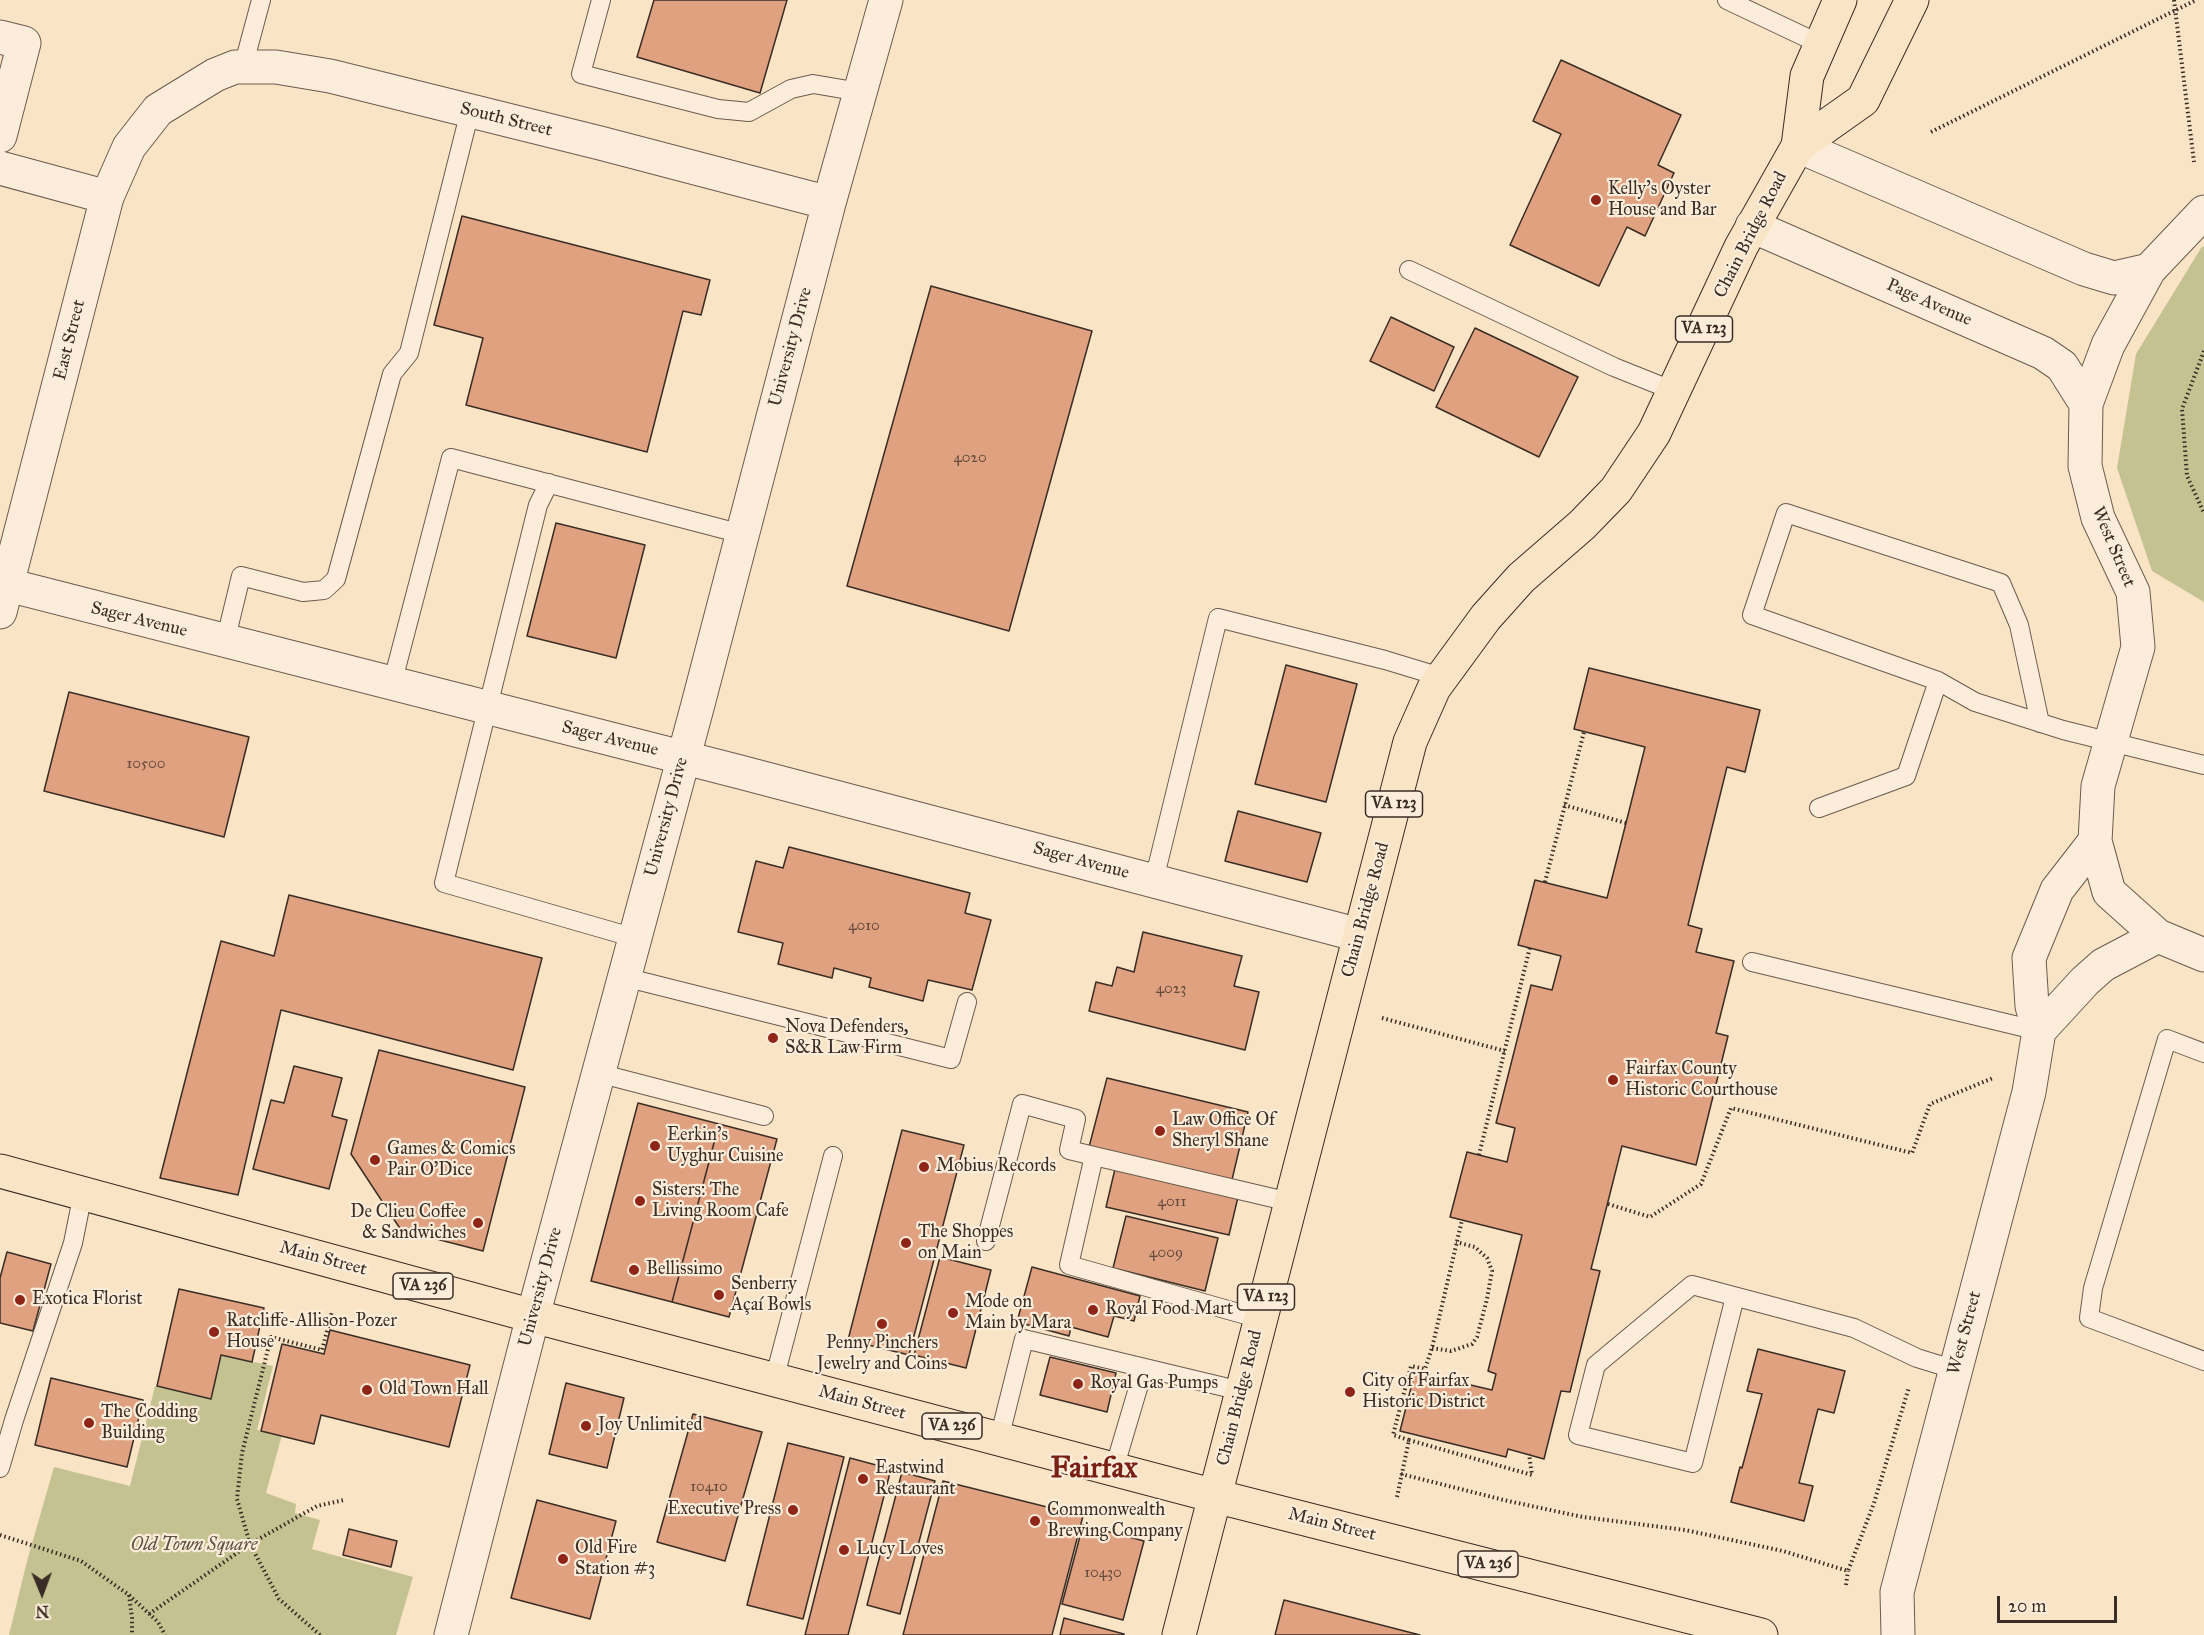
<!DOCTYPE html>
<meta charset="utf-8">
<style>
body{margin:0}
#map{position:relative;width:2204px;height:1635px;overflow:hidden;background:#fae4c6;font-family:"IM FELL Great Primer",serif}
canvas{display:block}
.north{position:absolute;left:12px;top:1563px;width:60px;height:60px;-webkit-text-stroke:4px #fcedda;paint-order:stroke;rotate:179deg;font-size:16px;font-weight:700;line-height:24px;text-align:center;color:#3a2d25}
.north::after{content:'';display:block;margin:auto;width:21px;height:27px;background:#3a2d25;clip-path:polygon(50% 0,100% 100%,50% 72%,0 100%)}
.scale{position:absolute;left:1997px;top:1596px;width:120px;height:27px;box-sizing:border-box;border:3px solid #3a2d25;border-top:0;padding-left:8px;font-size:18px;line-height:21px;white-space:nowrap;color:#3a2d25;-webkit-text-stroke:4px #fcedda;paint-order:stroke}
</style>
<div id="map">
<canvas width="2204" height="1635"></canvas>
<div class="north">N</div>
<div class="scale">20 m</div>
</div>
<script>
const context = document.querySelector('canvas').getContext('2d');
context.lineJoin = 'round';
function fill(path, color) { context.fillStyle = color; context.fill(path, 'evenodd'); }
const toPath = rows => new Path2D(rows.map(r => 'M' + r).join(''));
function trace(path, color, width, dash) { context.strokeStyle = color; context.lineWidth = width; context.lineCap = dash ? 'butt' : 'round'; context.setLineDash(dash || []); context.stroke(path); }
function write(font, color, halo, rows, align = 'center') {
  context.font = font + ' "IM FELL Great Primer",serif'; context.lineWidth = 4.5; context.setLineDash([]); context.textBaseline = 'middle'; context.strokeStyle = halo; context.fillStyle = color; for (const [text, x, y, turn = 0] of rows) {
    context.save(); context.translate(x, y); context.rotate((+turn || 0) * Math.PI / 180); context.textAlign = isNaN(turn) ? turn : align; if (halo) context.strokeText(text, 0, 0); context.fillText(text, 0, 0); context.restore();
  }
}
fill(toPath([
 [2204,246,2204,602,2152,571,2117,468,2136,354,2201,248],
 [221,1355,273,1366,257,1430,282,1435,266,1493,296,1504,295,1513,320,1520,312,1549,413,1577,396,1635,9,1635,27,1561,54,1467,130,1486,155,1386,211,1399]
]), '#c4c291');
const building = toPath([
 [654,0,787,0,760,93,637,57,654,0],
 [1561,60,1681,115,1658,165,1674,173,1645,236,1627,227,1599,286,1510,245,1561,134,1533,121,1561,60],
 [462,216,710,280,701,315,683,311,647,452,466,405,483,338,434,325,462,216],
 [931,286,1092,331,1009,631,847,586,931,286],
 [1391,317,1454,347,1434,391,1370,361,1391,317],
 [1475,328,1578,377,1539,457,1436,407,1475,328],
 [556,523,645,545,616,658,527,636,556,523],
 [1286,665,1357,684,1326,802,1255,784,1286,665],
 [1589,668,1760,710,1745,772,1727,767,1688,925,1702,929,1696,952,1734,961,1716,1033,1728,1036,1696,1165,1622,1146,1591,1269,1600,1271,1570,1392,1561,1391,1544,1459,1508,1449,1506,1457,1400,1431,1415,1372,1492,1390,1496,1374,1488,1371,1522,1235,1450,1217,1467,1152,1507,1162,1515,1128,1496,1123,1531,985,1552,990,1561,956,1518,945,1535,880,1607,898,1626,823,1645,747,1574,729,1589,668],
 [69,692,249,737,224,837,44,791,69,692],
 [1238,811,1321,833,1307,882,1225,861,1238,811],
 [789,847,970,893,965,913,991,920,972,990,928,980,923,1001,869,987,871,978,834,968,832,978,778,964,783,943,738,932,756,861,783,868,789,847],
 [289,895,542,958,513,1070,281,1010,238,1195,160,1178,221,941,274,956,289,895],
 [1143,932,1242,956,1234,986,1259,992,1245,1050,1089,1011,1096,982,1112,986,1117,967,1134,972,1143,932],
 [379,1050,525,1087,483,1251,401,1230,351,1154,379,1050],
 [294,1066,342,1078,332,1116,347,1120,329,1189,253,1169,271,1100,284,1103,294,1066],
 [1107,1078,1248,1112,1231,1184,1089,1147,1107,1078],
 [638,1103,719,1124,672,1302,591,1281,638,1103],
 [719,1124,777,1139,729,1317,672,1302,719,1124],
 [902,1130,964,1145,909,1355,848,1340,902,1130],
 [1115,1169,1238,1197,1229,1235,1106,1207,1115,1169],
 [1126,1216,1218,1238,1205,1291,1113,1268,1126,1216],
 [7,1252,51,1264,33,1331,0,1323,0,1278,7,1252],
 [940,1257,991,1270,966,1368,914,1355,940,1257],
 [1032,1267,1140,1296,1134,1321,1114,1316,1108,1337,1071,1327,1069,1336,1017,1322,1032,1267],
 [179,1289,264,1308,252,1362,221,1355,211,1399,157,1386,179,1289],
 [330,1330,470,1365,449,1447,321,1415,314,1444,261,1431,282,1344,324,1354,330,1330],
 [1758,1349,1845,1371,1834,1413,1818,1409,1799,1483,1813,1486,1804,1521,1731,1502,1740,1467,1742,1468,1762,1394,1747,1391,1758,1349],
 [1050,1357,1116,1373,1107,1412,1040,1395,1050,1357],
 [51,1378,143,1400,127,1467,35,1445,51,1378],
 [566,1383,624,1398,607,1468,549,1454,566,1383],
 [693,1414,762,1432,725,1561,657,1542,693,1414],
 [788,1443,844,1457,803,1619,747,1605,788,1443],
 [850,1458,891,1469,848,1635,805,1635,850,1458],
 [902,1472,935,1481,900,1614,867,1605,902,1472],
 [943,1481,1083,1516,1052,1635,903,1635,943,1481],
 [537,1500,616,1521,590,1619,511,1598,537,1500],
 [1083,1525,1144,1541,1123,1620,1062,1604,1083,1525],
 [349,1529,397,1541,391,1567,343,1555,349,1529],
 [1284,1600,1420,1635,1275,1635,1284,1600],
 [1064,1618,1124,1634,1124,1635,1060,1635,1064,1618]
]);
fill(building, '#dfa180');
trace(building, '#3a2d25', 1.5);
const service = toPath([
 [601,0,581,74,718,109,749,112,791,89,813,84,860,92],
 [1727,0,1820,44],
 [243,67,261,0],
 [1409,270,1614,367,1674,391],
 [549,483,538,505,444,883,635,938],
 [225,642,241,576,303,592,324,590,336,579,392,374,409,353,470,111],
 [392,684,451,458,742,534],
 [2040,723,2019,625,2001,583,1786,513,1752,615,1938,681,1975,702,2063,730,2204,765],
 [1819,808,1906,776,1938,681],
 [1154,880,1218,618,1385,660,1441,677],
 [1752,962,2039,1031],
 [624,977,951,1059,967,1002],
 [2204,1053,2167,1039,2093,1288,2089,1318,2204,1361],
 [598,1073,764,1116],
 [1094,1156,1290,1202],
 [986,1241,1022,1104,1076,1119,1069,1150,1094,1156,1069,1265,1260,1319],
 [1735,1297,1693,1463,1578,1435,1596,1365,1692,1285,1854,1328,1917,1358,1956,1370],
 [774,1380,833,1156],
 [999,1439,1024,1339,1241,1391],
 [0,1468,14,1420,73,1243,83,1193],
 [1114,1469,1144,1368]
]);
const minor = toPath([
 [0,37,24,43,0,136],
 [1798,146,2084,269,2114,278,2149,270],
 [0,168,107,197],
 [2204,212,2149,270,2108,345,2086,404,2085,466,2098,518,2133,592,2138,647,2098,786,2095,841,2109,892,2158,936,2204,955],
 [1752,226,2043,353,2062,366,2086,404],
 [2039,1031,2085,981,2103,965,2158,936],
 [1898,1635,1897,1592,2029,1092,2039,1031,2032,1006,2029,958,2057,890,2095,841]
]);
const tertiary = toPath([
 [0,583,740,772,1359,935],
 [0,612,107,197,129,147,158,110,215,75,235,67,276,67,330,76,600,143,829,203],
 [451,1635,533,1316,697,708,829,203,886,0]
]);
const primary = toPath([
 [1798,146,1863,100,1912,0],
 [0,1171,533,1316,1215,1496,1761,1635],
 [1179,1635,1410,742,1434,688,1486,617,1521,578,1582,525,1616,490,1654,433,1741,247,1798,146,1807,76,1840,0]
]);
trace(service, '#6a5b4d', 20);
trace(minor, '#6a5b4d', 35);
trace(tertiary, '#6a5b4d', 35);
trace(primary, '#3a2d25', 35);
trace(toPath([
 [2174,0,2194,162],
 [1931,132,2196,0],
 [2204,351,2182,409,2187,476,2204,513],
 [1564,805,1626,823],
 [1545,882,1584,732],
 [1382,1018,1505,1051],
 [1479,1155,1530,947],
 [1608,1204,1650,1217,1701,1184,1731,1108,1912,1153,1930,1104,1993,1078],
 [1432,1348,1451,1351,1472,1344,1477,1337,1487,1299,1492,1271,1487,1258,1475,1247,1456,1242],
 [1409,1440,1532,1475,1529,1454],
 [1401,1474,1508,1501,1583,1517,1685,1530,1783,1551,1848,1571,1874,1503,1909,1387],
 [1397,1497,1409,1440,1393,1435,1411,1366,1425,1369,1432,1348,1462,1220],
 [0,1535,81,1561,129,1595,158,1622,165,1635],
 [1846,1585,1848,1571],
 [129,1595,132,1618,132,1635],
 [149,1614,250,1544,317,1506,344,1500],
 [320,1635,279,1599,250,1544,237,1499,242,1453,271,1337,322,1350,332,1312]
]), '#3a2d25', 4, [1.5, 3]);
trace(service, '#fcedda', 18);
trace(minor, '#fcedda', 33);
trace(tertiary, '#fcedda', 33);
trace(primary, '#fae4c6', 33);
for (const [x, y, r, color] of [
 [1596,200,6,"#8f2418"],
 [773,1038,6,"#8f2418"],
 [1613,1080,6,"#8f2418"],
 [1160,1131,6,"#8f2418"],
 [655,1146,6,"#8f2418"],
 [375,1160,6,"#8f2418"],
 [924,1167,6,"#8f2418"],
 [640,1201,6,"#8f2418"],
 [478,1223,6,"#8f2418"],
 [906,1243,6,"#8f2418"],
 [634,1270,6,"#8f2418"],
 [719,1295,6,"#8f2418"],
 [20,1300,6,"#8f2418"],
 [1093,1310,6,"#8f2418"],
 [953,1313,6,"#8f2418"],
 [882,1324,6,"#8f2418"],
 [214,1332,6,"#8f2418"],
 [1078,1384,6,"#8f2418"],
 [367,1390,6,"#8f2418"],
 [1350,1392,6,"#8f2418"],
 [89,1423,6,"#8f2418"],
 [586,1426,6,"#8f2418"],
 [863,1479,6,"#8f2418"],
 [793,1510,6,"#8f2418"],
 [1035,1521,6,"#8f2418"],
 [844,1550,6,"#8f2418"],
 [563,1559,6,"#8f2418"]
]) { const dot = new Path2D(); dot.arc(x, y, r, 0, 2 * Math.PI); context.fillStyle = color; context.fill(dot); trace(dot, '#fcedda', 2); }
write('15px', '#634a3c', null, [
 ["4020",970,458],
 ["10500",146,764],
 ["4010",864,926],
 ["4023",1171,989],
 ["4011",1172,1202],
 ["4009",1166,1253],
 ["10410",709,1487],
 ["10430",1103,1573]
]);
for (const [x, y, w] of [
 [1704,329,57],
 [1394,804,57],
 [423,1286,60],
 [1266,1297,57],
 [952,1426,60],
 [1488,1564,60]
]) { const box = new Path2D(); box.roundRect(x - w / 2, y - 13, w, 26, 4.5); context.fillStyle = '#fcedda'; context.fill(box); trace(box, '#3a2d25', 1.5); }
write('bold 16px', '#3a2d25', null, [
 ["VA 123",1704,329],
 ["VA 123",1394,804],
 ["VA 236",423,1286],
 ["VA 123",1266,1297],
 ["VA 236",952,1426],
 ["VA 236",1488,1564]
]);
write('18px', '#3a2d25', '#fcedda', [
 ["South Street",506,120,14],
 ["Chain Bridge Road",1751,235,-63],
 ["Page Avenue",1929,303,24],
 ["East Street",70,340,-76],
 ["University Drive",791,347,-75],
 ["West Street",2113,547,67],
 ["Sager Avenue",139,620,14],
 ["Sager Avenue",610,739,14],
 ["University Drive",667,817,-75],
 ["Sager Avenue",1081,861,15],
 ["Chain Bridge Road",1366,910,-75],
 ["Main Street",323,1259,15],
 ["University Drive",541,1287,-75],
 ["West Street",1965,1333,-75],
 ["Chain Bridge Road",1240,1398,-76],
 ["Main Street",862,1403,15],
 ["Main Street",1332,1525,14]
]);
write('18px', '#3a2d25', '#fcedda', [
 ["Kelly's Oyster",1608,190],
 ["House and Bar",1608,211],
 ["Nova Defenders,",785,1028],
 ["S&R Law Firm",785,1049],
 ["Fairfax County",1625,1070],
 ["Historic Courthouse",1625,1091],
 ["Law Office Of",1172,1121],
 ["Sheryl Shane",1172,1142],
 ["Eerkin's",667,1136],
 ["Uyghur Cuisine",667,1157],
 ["Games & Comics",387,1150],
 ["Pair O’Dice",387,1171],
 ["Mobius Records",936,1167],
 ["Sisters: The",652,1191],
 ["Living Room Cafe",652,1212],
 ["De Clieu Coffee",466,1213,"right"],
 ["& Sandwiches",466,1234,"right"],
 ["The Shoppes",918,1233],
 ["on Main",918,1254],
 ["Bellissimo",646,1270],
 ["Senberry",731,1285],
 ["Açaí Bowls",731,1306],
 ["Exotica Florist",32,1300],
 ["Mode on",965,1303],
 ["Main by Mara",965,1324],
 ["Royal Food Mart",1105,1310],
 ["Ratcliffe-Allison-Pozer",226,1322],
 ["House",226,1343],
 ["Penny Pinchers",882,1344,"center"],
 ["Jewelry and Coins",882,1365,"center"],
 ["City of Fairfax",1362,1382],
 ["Historic District",1362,1403],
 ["Royal Gas Pumps",1090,1384],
 ["Old Town Hall",379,1390],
 ["The Codding",101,1413],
 ["Building",101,1434],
 ["Joy Unlimited",598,1426],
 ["Eastwind",875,1469],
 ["Restaurant",875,1490],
 ["Executive Press",781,1510,"right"],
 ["Commonwealth",1047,1511],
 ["Brewing Company",1047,1532],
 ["Old Fire",575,1549],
 ["Station #3",575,1570],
 ["Lucy Loves",856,1550]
], 'left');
write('italic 18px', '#5c5240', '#fcedda', [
 ["Old Town Square",194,1546]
]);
write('bold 30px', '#7a1f14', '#fcedda', [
 ["Fairfax",1094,1470]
]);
</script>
